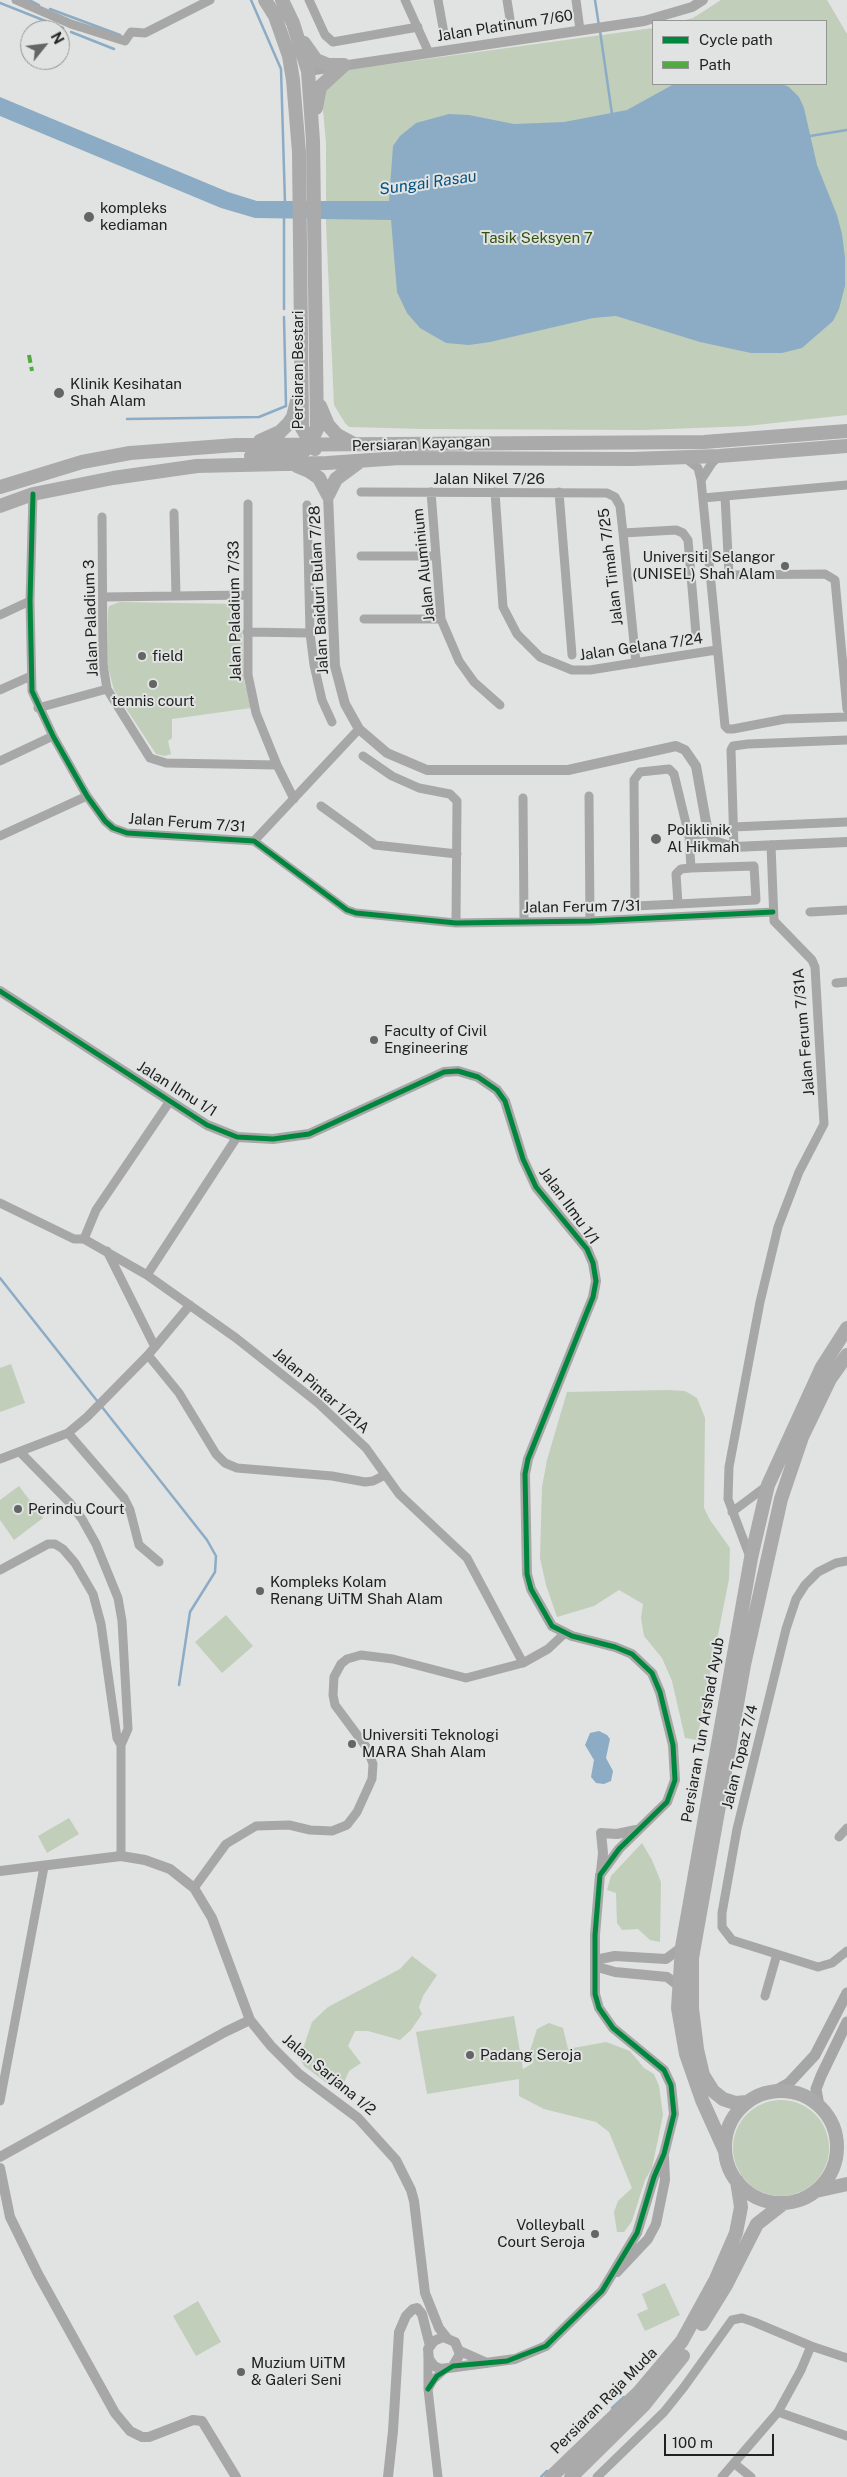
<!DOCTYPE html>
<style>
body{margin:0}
#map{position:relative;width:847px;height:2477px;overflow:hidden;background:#e1e2e2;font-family:"Public Sans",sans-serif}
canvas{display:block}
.legend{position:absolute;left:652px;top:20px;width:175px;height:65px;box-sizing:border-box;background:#e1e2e2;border:1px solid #949595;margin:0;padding:6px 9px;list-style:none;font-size:15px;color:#202121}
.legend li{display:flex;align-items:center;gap:10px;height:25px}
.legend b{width:25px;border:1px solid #949595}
.north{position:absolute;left:20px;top:20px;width:50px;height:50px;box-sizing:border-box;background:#e1e2e2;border:1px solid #949595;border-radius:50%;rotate:61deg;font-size:14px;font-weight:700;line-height:20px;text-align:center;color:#202121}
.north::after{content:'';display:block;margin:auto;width:18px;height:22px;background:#646565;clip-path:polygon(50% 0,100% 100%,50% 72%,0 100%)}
.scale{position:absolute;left:664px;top:2434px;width:110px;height:22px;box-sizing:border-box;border:2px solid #202121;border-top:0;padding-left:6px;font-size:15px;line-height:18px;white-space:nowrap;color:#202121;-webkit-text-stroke:4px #e1e2e2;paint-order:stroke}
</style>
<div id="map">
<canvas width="847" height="2477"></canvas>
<ul class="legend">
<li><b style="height:6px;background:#00873e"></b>Cycle path</li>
<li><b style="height:6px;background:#52aa43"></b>Path</li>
</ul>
<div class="north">N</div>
<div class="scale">100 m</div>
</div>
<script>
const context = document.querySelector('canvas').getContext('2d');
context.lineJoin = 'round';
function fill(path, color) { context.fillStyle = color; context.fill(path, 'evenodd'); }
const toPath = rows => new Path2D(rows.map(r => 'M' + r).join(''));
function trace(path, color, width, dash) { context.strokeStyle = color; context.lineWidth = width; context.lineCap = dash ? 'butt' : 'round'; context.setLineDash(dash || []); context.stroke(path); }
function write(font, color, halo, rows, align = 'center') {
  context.font = font + ' "Public Sans",sans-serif'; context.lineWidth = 4; context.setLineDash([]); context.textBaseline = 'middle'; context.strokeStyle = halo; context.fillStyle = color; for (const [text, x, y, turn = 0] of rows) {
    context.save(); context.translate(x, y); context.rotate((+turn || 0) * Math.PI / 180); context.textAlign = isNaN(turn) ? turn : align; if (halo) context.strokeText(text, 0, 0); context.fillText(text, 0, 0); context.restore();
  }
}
fill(toPath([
 [721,0,827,0,847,34,847,415,747,426,643,430,424,429,349,427,345,423,334,405,326,223,326,143,322,98,325,85,346,70,653,28,653,84,826,84,826,21,681,21,693,18],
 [120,602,241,604,244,681,251,708,172,719,172,738,168,741,171,754,165,756,156,754,114,690,107,663,108,611,109,606],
 [11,1364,25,1403,0,1412,0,1368],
 [668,1390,685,1391,697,1398,705,1418,704,1508,710,1520,730,1548,729,1579,697,1740,685,1738,672,1681,662,1658,644,1636,641,1618,643,1604,619,1590,594,1606,557,1617,546,1585,540,1558,542,1487,547,1460,567,1392],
 [19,1486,43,1518,14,1540,0,1520,0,1500],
 [226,1615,253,1646,222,1673,195,1642],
 [69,1818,79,1834,47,1853,38,1836],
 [642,1843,652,1860,661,1882,660,1942,650,1940,638,1929,622,1930,617,1923,616,1893,607,1890,611,1876],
 [412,1956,437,1975,423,1996,419,2007,422,2014,411,2030,400,2040,368,2031,355,2031,348,2046,361,2063,349,2071,342,2087,327,2083,304,2066,300,2058,312,2022,328,2007,400,1969],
 [514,2016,523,2069,533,2063,530,2051,537,2029,549,2023,563,2028,568,2049,606,2042,630,2051,644,2068,654,2074,659,2086,663,2115,652,2168,645,2180,632,2221,624,2232,617,2232,614,2212,618,2201,632,2188,609,2132,596,2122,544,2109,519,2096,519,2079,427,2094,416,2032],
 '733 2148a48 48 0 1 1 96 0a48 48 0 1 1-96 0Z',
 [665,2283,680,2315,645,2331,637,2314,648,2309,642,2294],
 [198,2301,221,2342,196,2356,173,2316]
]), '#c1ceba');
fill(toPath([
 [674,84,782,84,789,87,799,97,804,108,817,165,837,215,842,234,845,258,845,286,839,309,833,321,802,348,782,353,751,353,700,342,616,316,593,318,490,342,469,345,446,343,420,328,407,313,397,292,391,220,255,218,221,208,0,116,0,97,228,192,257,201,389,201,393,146,400,136,416,123,449,114,469,115,514,124,564,122,627,110],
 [599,1731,607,1735,610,1739,606,1758,613,1771,611,1781,604,1784,596,1783,591,1777,594,1760,585,1745,590,1733]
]), '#8cacc5');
trace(toPath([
 [29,0,39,5],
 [251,0,281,69,285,203],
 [595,0,599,26],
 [0,3,63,28],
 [50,9,120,35],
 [600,31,612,114],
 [71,32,114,49],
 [810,136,847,130],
 [284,309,284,216],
 [127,419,259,417,286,406,284,317],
 [0,1278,98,1402],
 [102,1407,207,1540,216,1556,215,1572,190,1612,179,1685],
 [612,2408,624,2397],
 [541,2477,547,2471]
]), '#8cacc5', 2.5);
trace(toPath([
 [16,0,71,24,125,41,131,32,145,33,210,0],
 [309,0,325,35,333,42,418,27],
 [405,0,429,53],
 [438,0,444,33],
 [507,0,510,19],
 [576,0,580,30],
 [684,457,698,468,701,480,725,726,728,729,733,729,785,719,847,717],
 [701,480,712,463,719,456],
 [361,492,607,493,615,497,620,506,623,533,636,663],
 [431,492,441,619,459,661,474,682,500,705],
 [495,492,503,607,517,634,540,657,572,670,590,670,716,650],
 [559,492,572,655],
 [33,494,30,601,32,691,53,736,87,796,105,821,113,828,127,833,254,841,347,910,356,913,456,923,590,921,773,912],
 [725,496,729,575,825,574,835,580,847,709],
 [703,498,847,485],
 [248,504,248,675,256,713,277,765,294,799],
 [307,505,310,633,314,665,322,700,332,722],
 [174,513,176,596],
 [102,517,103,664,107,689,150,758,166,763,277,765],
 [623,533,676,530,683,533,688,540,696,634],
 [361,556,436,556],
 [104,597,247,595],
 [0,615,30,601],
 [364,619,441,619],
 [247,632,310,633],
 [0,690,31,676],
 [38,708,107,689],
 [363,756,392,776,419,788,450,794,457,801,456,923],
 [0,761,53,736],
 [589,796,590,921],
 [523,798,524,920],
 [321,806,375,845,457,854],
 [733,827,847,822],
 [0,836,87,796],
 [689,836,708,833],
 [254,841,359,729],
 [734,847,731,750,733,746,748,744,847,740],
 [678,904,676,874,681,869,691,868,754,866,756,900,678,904,635,906,634,780,640,772,669,769,674,774,689,836,691,868],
 [810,912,847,910],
 [836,983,847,982],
 [0,1203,74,1239,84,1239,147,1275,236,1338,318,1403,366,1448,399,1494,467,1558,523,1663],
 [84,1239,96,1210,170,1101],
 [107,1251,155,1347],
 [147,1275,237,1137],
 [148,1355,179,1393,216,1454,225,1463,237,1468,332,1476,365,1482,373,1481,385,1475],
 [68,1433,124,1498,130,1510,139,1545,159,1562],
 [20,1452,70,1503,82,1519,96,1544,118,1598,122,1621,128,1729,121,1745,121,1856],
 [0,1459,68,1433,87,1417,148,1355,190,1305],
 [732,1512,768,1485],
 [750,1557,728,1499,729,1467,760,1302,778,1227,799,1172,824,1124,815,967,812,960,774,921,771,845],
 [847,1561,836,1563,818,1572,805,1585,796,1599,786,1629,737,1829,722,1913,722,1927,732,1940,818,1967,832,1963,847,1951],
 [0,1570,48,1544,55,1544,63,1549,75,1563,93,1594,101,1624,117,1738,121,1745],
 [839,1837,847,1828],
 [194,1888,226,1844,256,1826,289,1825,310,1830,332,1831,347,1825,357,1812,372,1779,373,1764,367,1748,335,1705,333,1695,334,1677,341,1664,347,1659,361,1655,393,1659,466,1678,523,1663,548,1649,565,1633],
 [765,1996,777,1954],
 [0,2101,44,1867],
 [428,2355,428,2389,438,2477],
 [428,2389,433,2380,445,2369],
 [778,2412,847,2436],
 [735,2464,751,2477],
 [597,2477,664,2412,684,2387,732,2320,742,2318,754,2322,811,2346,847,2358],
 [722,2477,778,2412,801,2370,811,2346]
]), '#a7a7a7', 9);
trace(toPath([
 [308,71,644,21,692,7,703,0],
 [328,495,335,666,345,704,359,729,387,753,427,770,568,770,676,746,685,750,696,766,708,833,717,842,734,847,847,842],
 [0,991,207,1125,237,1137,273,1139,309,1134,444,1072,458,1071,478,1077,497,1090,505,1101,523,1159,536,1187,587,1249,593,1263,596,1281,593,1297,528,1459,525,1474,527,1574,531,1589,552,1626,572,1636,615,1647,632,1654,652,1673,660,1692,673,1745,675,1780,667,1802,619,1849,600,1875,595,1935,595,1994,599,2008,613,2028,664,2070,671,2085,674,2114,664,2154,654,2177,637,2233,602,2291,546,2346,515,2359,441,2369,434,2366,429,2359,428,2349,434,2341,443,2337,455,2342,460,2354,453,2366],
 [0,1871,121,1856,145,1860,170,1869,194,1888,212,1918,250,2020,271,2046,299,2074,358,2118,396,2160,411,2190,414,2201,425,2293,439,2328,447,2338],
 [601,1872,603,1853,601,1833,617,1834,636,1830],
 [679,1986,667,1977,615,1972,601,1968,595,1963,600,1959,615,1956,666,1959,682,1947],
 [0,2157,225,2032,250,2020],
 [0,2168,10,2217,38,2274,115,2413,130,2431,142,2437,149,2437,193,2420,202,2421,236,2477],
 [617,2272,648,2239,656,2224,665,2180,664,2157],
 [460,2351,487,2363],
 [388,2477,393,2431,399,2332,406,2316,413,2309,417,2308,422,2314,430,2346]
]), '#a7a7a7', 10);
trace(toPath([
 [775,2091,789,2083,815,2055,847,1993],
 [819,2106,816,2089,821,2076,847,2022]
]), '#a6a6a6', 11);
trace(toPath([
 [265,0,275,16,289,56,293,80,299,152,302,428,315,449],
 [304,43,316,60,328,65,344,65],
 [316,108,320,87,344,65],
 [320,406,328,425,337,435,352,443],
 [260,441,280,432,288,424,293,417,297,401],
 [251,456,298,453,305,450,310,443,317,429,313,141,308,71,293,23,282,0],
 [297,466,309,471,319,478,328,495],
 [0,487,82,462,130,453,236,445,704,442,847,431],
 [328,495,336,479,359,462],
 [0,506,33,494,113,478,197,466,327,463,400,458,632,459,719,456,847,446],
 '725 2147a56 56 0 1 1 112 0a56 56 0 1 1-112 0Z',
 [747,2102,735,2103,723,2099,713,2091,703,2075,697,2049,692,2008,692,1958,744,1665,781,1499,802,1437,830,1379,847,1355],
 [725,2151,702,2100,686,2054,678,2008,682,1947,751,1558,768,1485,822,1367,847,1328],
 [816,2191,847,2184],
 [702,2324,726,2285,757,2224,784,2203],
 [551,2477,639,2392,682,2341,716,2279,736,2233,741,2207,737,2181],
 [571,2477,644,2405,683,2356]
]), '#aaa', 14);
trace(toPath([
 [29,355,32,371]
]), '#52aa43', 4, [8, 4]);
trace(toPath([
 [33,494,30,601,32,691,53,736,87,796,105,821,113,828,127,833,254,841,347,910,356,913,456,923,590,921,773,912],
 [0,991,207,1125,237,1137,273,1139,309,1134,444,1072,458,1071,478,1077,497,1090,505,1101,523,1159,536,1187,587,1249,593,1263,596,1281,593,1297,528,1459,525,1474,527,1574,531,1589,552,1626,572,1636,615,1647,632,1654,652,1673,660,1692,673,1745,675,1780,667,1802,619,1849,600,1875,595,1935,595,1994,599,2008,613,2028,664,2070,671,2085,674,2114,664,2154,654,2177,637,2233,602,2291,546,2346,507,2361,453,2366,437,2376,428,2389]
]), '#00873e', 5);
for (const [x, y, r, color] of [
 [89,217,6,"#646565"],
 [59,393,6,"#646565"],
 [785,566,5,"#646565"],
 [142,656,5,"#646565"],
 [153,684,5,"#646565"],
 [656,839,6,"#646565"],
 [374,1040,5,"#646565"],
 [18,1509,5,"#646565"],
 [260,1591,5,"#646565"],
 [352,1744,5,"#646565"],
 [470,2055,5,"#646565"],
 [595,2234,5,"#646565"],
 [241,2372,5,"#646565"]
]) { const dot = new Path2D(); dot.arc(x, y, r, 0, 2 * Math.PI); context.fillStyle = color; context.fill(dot); trace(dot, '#e1e2e2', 2); }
write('15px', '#202121', '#e1e2e2', [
 ["Jalan Platinum 7/60",505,26,-9],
 ["Persiaran Bestari",298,370,-90],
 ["Persiaran Kayangan",421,444,-2],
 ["Jalan Nikel 7/26",489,479],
 ["Jalan Aluminium",424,565,-96],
 ["Jalan Timah 7/25",611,567,-97],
 ["Jalan Baiduri Bulan 7/28",319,590,-93],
 ["Jalan Paladium 7/33",235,611,-91],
 ["Jalan Paladium 3",91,618,-92],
 ["Jalan Gelana 7/24",641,647,-8],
 ["Jalan Ferum 7/31",187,823,4],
 ["Jalan Ferum 7/31",582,907,-1],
 ["Jalan Ferum 7/31A",804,1032,-95],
 ["Jalan Ilmu 1/1",177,1089,32],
 ["Jalan Ilmu 1/1",569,1206,54],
 ["Jalan Pintar 1/21A",321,1391,41],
 ["Persiaran Tun Arshad Ayub",703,1730,-80],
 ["Jalan Topaz 7/4",740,1757,-76],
 ["Jalan Sarjana 1/2",329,2075,40],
 ["Persiaran Raja Muda",604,2401,-45]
]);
write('15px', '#202121', '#e1e2e2', [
 ["kompleks",100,208],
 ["kediaman",100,225],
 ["Klinik Kesihatan",70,384],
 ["Shah Alam",70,401],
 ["Universiti Selangor",775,557,"right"],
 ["(UNISEL) Shah Alam",775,574,"right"],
 ["field",152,656],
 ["tennis court",153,701,"center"],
 ["Poliklinik",667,830],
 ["Al Hikmah",667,847],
 ["Faculty of Civil",384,1031],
 ["Engineering",384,1048],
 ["Perindu Court",28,1509],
 ["Kompleks Kolam",270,1582],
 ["Renang UiTM Shah Alam",270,1599],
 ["Universiti Teknologi",362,1735],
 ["MARA Shah Alam",362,1752],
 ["Padang Seroja",480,2055],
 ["Volleyball",585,2225,"right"],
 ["Court Seroja",585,2242,"right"],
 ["Muzium UiTM",251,2363],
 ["& Galeri Seni",251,2380]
], 'left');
write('15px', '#2e5311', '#e1e2e2', [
 ["Tasik Seksyen 7",537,238]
]);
write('italic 16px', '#005280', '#e1e2e2', [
 ["Sungai Rasau",428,183,-8]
]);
</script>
